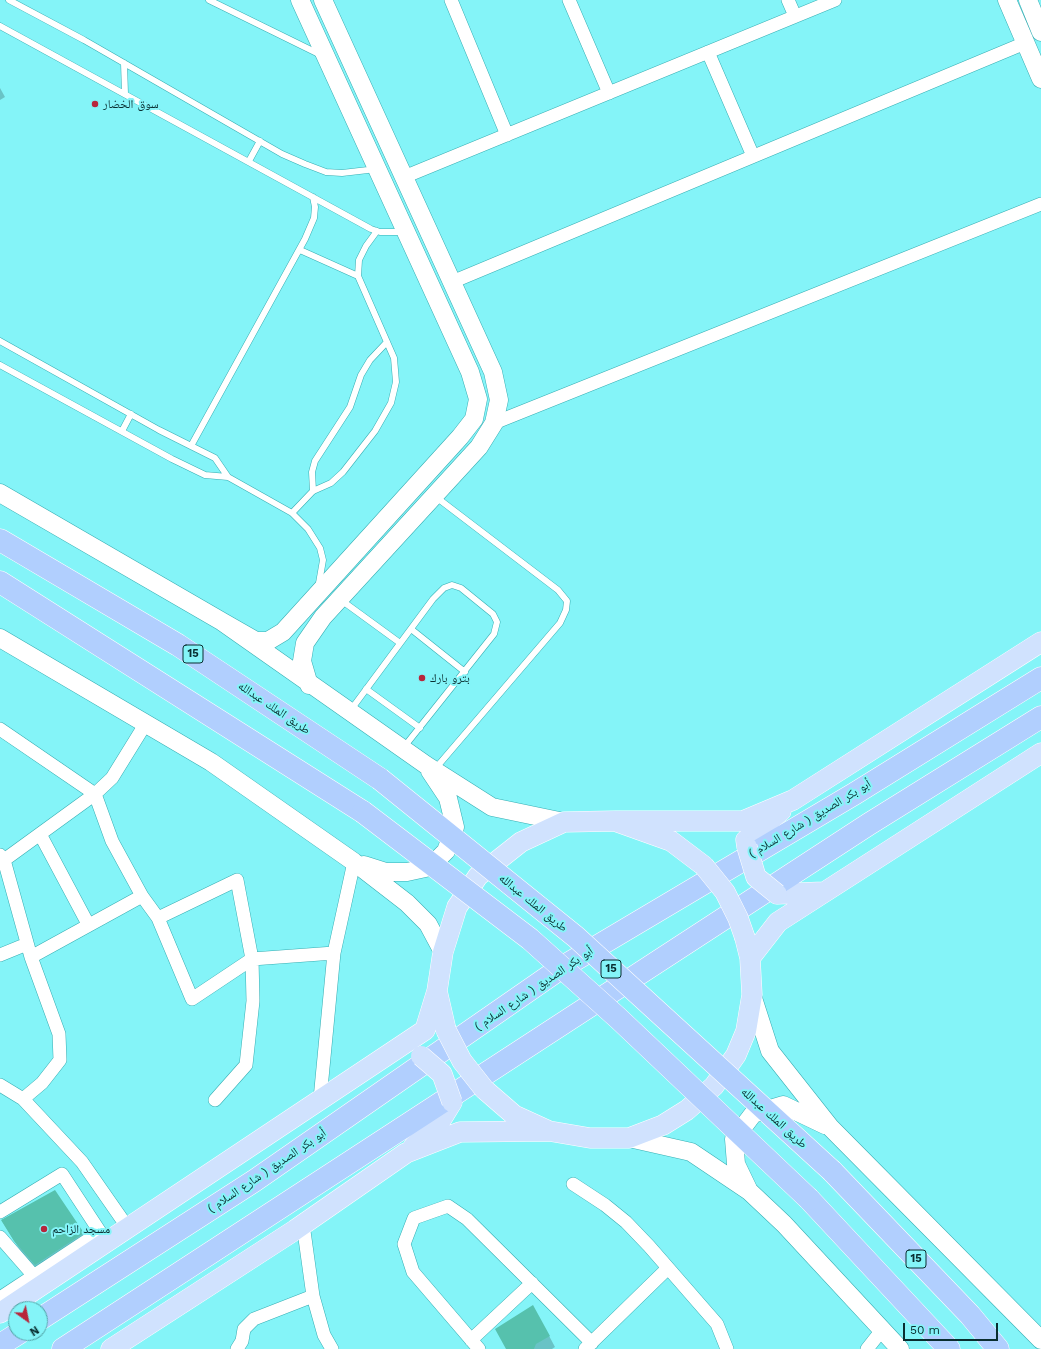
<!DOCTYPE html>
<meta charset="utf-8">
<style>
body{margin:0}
#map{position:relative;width:1041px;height:1349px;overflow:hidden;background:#84f4f8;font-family:"Work Sans",sans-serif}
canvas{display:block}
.north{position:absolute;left:8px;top:1301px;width:40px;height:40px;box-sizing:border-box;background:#84f4f8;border:1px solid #53a5a8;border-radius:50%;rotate:147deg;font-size:11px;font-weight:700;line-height:16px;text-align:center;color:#092e30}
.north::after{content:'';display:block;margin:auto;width:14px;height:18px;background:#b7253b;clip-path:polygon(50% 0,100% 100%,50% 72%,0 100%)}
.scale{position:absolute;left:903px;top:1323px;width:95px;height:18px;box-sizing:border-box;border:2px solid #092e30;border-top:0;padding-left:5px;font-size:12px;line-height:14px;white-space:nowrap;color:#092e30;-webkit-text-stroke:3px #84f4f8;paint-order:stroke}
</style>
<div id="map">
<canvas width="1041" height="1349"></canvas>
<div class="north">N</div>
<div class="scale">50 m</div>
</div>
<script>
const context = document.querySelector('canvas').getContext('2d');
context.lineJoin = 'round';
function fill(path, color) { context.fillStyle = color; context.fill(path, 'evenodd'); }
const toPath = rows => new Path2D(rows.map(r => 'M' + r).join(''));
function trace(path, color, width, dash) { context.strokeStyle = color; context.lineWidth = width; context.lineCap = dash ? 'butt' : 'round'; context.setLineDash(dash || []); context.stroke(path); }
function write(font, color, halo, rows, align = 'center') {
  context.font = font + ' "Work Sans","Noto Naskh Arabic",sans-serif'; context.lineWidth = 4; context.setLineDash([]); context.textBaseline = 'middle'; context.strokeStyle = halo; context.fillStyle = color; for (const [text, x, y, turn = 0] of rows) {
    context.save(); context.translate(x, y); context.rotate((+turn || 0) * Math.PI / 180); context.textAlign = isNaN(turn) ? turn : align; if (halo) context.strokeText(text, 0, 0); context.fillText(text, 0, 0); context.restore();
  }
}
fill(toPath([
 [0,88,5,97,0,100],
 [2,1221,83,1234,91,1248,44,1279,23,1255],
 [539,1317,555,1347,552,1349,507,1349]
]), '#0003');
fill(toPath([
 [55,1190,84,1233,35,1265,14,1241,1,1220],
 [533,1305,550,1336,536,1344,534,1349,506,1349,495,1329]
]), '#56c1ad');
const lane = toPath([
 [9,0,84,40,282,154,305,164,326,172,342,173,368,170,374,166],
 [209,0,321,55],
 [0,26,371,229,380,232,404,232],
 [124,63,125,94],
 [249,161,260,141],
 [300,250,358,276],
 [0,341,159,430,215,458,228,477],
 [0,365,172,459,205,475,228,477,292,513,308,529,320,548,323,560,319,583],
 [122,431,131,414],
 [191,446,305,239,314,218,315,207,313,197],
 [313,491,312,472,315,461,350,407,361,375,370,360,387,342],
 [292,513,313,491,331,483,343,472,375,431,391,403,396,382,394,358,358,276,359,260,366,246,377,231],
 [341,600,400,643],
 [411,629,465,672],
 [366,689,420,728],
 [350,711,433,599,444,588,452,585,461,588,493,614,497,622,494,634,404,747],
 [435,769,560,623,566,610,567,601,558,590,436,497]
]);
const street = toPath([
 [451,0,507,135],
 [569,0,609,93],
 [788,0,795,16],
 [708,52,753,156],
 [404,177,835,0],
 [452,282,1025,43],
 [494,423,1041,204],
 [0,729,95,794,112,841,142,896,158,918,192,999,252,959,334,953],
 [40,834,88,924],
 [0,855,4,860,31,957,59,1034,60,1060,42,1083,23,1099],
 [0,863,95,794,112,778,146,723],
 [158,918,237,880,252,959,253,1001,246,1065,215,1100],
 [0,955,27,944],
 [31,957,142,896],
 [0,1085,23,1099,82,1162,128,1228],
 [320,1099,334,953,354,862],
 [573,1184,605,1205,626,1222,649,1246,717,1324,727,1349],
 [0,1212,62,1174,100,1232,0,1298],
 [303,1224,313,1296,324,1335,332,1349],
 [0,1237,34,1276],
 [471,1340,532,1283],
 [237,1349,242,1341,244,1329,254,1319,313,1296],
 [479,1349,413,1272,404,1244,414,1218,448,1206,467,1219,592,1343],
 [585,1349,668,1268],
 [867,1349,882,1330]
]);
const secondary = toPath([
 [1007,0,1041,79],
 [1028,0,1041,32],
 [0,493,221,621,426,765,492,807,564,822],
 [221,621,256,641,268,641,283,632,460,437,474,419,478,399,470,372,300,0],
 [0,638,211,762,354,862,407,903,428,924,443,952],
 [309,685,302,661,305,643,323,617,479,447,494,423,499,400,493,372,323,0],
 [364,865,386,872,407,872,430,867,446,851,455,827,448,798,430,771],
 [752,995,770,1051,830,1127,1041,1340],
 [629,1138,691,1152,749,1191,784,1224,900,1349],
 [748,1189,736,1164,734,1139,753,1114,783,1105,825,1125]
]);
const primary = toPath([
 [615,821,743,821,793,800,1041,642],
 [747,847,746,840,781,811],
 [777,894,823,892],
 [750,958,778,922,1041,753],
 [446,1030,437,991,443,952,457,907,478,876,521,842,564,822,615,821,671,841,704,866],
 [484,1089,514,1115,549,1131,590,1138,629,1138,663,1125,687,1110,714,1086,736,1055,746,1031,752,995,750,958,745,938],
 [413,1147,441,1120,452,1102],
 [0,1313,425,1030,437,991],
 [111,1349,295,1230,406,1153,460,1132,549,1131]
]);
const highway = toPath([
 [0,540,178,645,380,779],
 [0,582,363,812],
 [832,1171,970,1315,998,1349],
 [809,1199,949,1349],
 [40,1319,254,1181,561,968,854,794,1041,678],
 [0,1345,19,1333],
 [63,1349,869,824,1041,717]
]);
trace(lane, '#36aeb3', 7);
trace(street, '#36aeb3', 14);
trace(secondary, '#36aeb3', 19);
trace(primary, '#fff', 21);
trace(highway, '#fff', 23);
trace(lane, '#fff', 6);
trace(street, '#fff', 13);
trace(secondary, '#fff', 18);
trace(primary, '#d0e2fe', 20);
trace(highway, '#b1cffe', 22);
const primaryBridge = toPath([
 [747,847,756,877,777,894],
 [704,866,725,892,738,918,745,938],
 [446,1030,462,1061,484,1089],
 [421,1056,442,1074,452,1102]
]);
const highwayBridge = toPath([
 [380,779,576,937,832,1171],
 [363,812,530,939,618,1018,809,1199]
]);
trace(primaryBridge, '#fff', 21, []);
trace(highwayBridge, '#fff', 23, []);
trace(primaryBridge, '#d0e2fe', 20);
trace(highwayBridge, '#b1cffe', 22);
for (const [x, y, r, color] of [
 [95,104,4,"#b7253b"],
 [422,678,4,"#b7253b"],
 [44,1229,4,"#b7253b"]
]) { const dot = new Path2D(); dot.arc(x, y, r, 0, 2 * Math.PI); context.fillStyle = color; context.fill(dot); trace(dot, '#84f4f8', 1.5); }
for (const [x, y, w] of [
 [193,654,20],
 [611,969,20],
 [916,1259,20]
]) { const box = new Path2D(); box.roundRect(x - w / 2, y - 9, w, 18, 3); context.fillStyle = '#84f4f8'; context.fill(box); trace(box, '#092e30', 1); }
write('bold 11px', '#092e30', null, [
 ["15",193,654],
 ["15",611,969],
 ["15",916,1259]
]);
write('12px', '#092e30', '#84f4f8', [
 ["سوق الخضار",103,104],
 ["بترو بارك",430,678],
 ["مسجد الزاحم",52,1229]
], 'left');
write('12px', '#092e30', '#84f4f8', [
 ["طريق الملك عبدالله",274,708,34],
 ["( شارع السلام ) أبو بكر الصديق",810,819,-31],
 ["طريق الملك عبدالله",533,903,39],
 ["( شارع السلام ) أبو بكر الصديق",534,989,-34],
 ["طريق الملك عبدالله",774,1118,42],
 ["( شارع السلام ) أبو بكر الصديق",267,1171,-34]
]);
</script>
